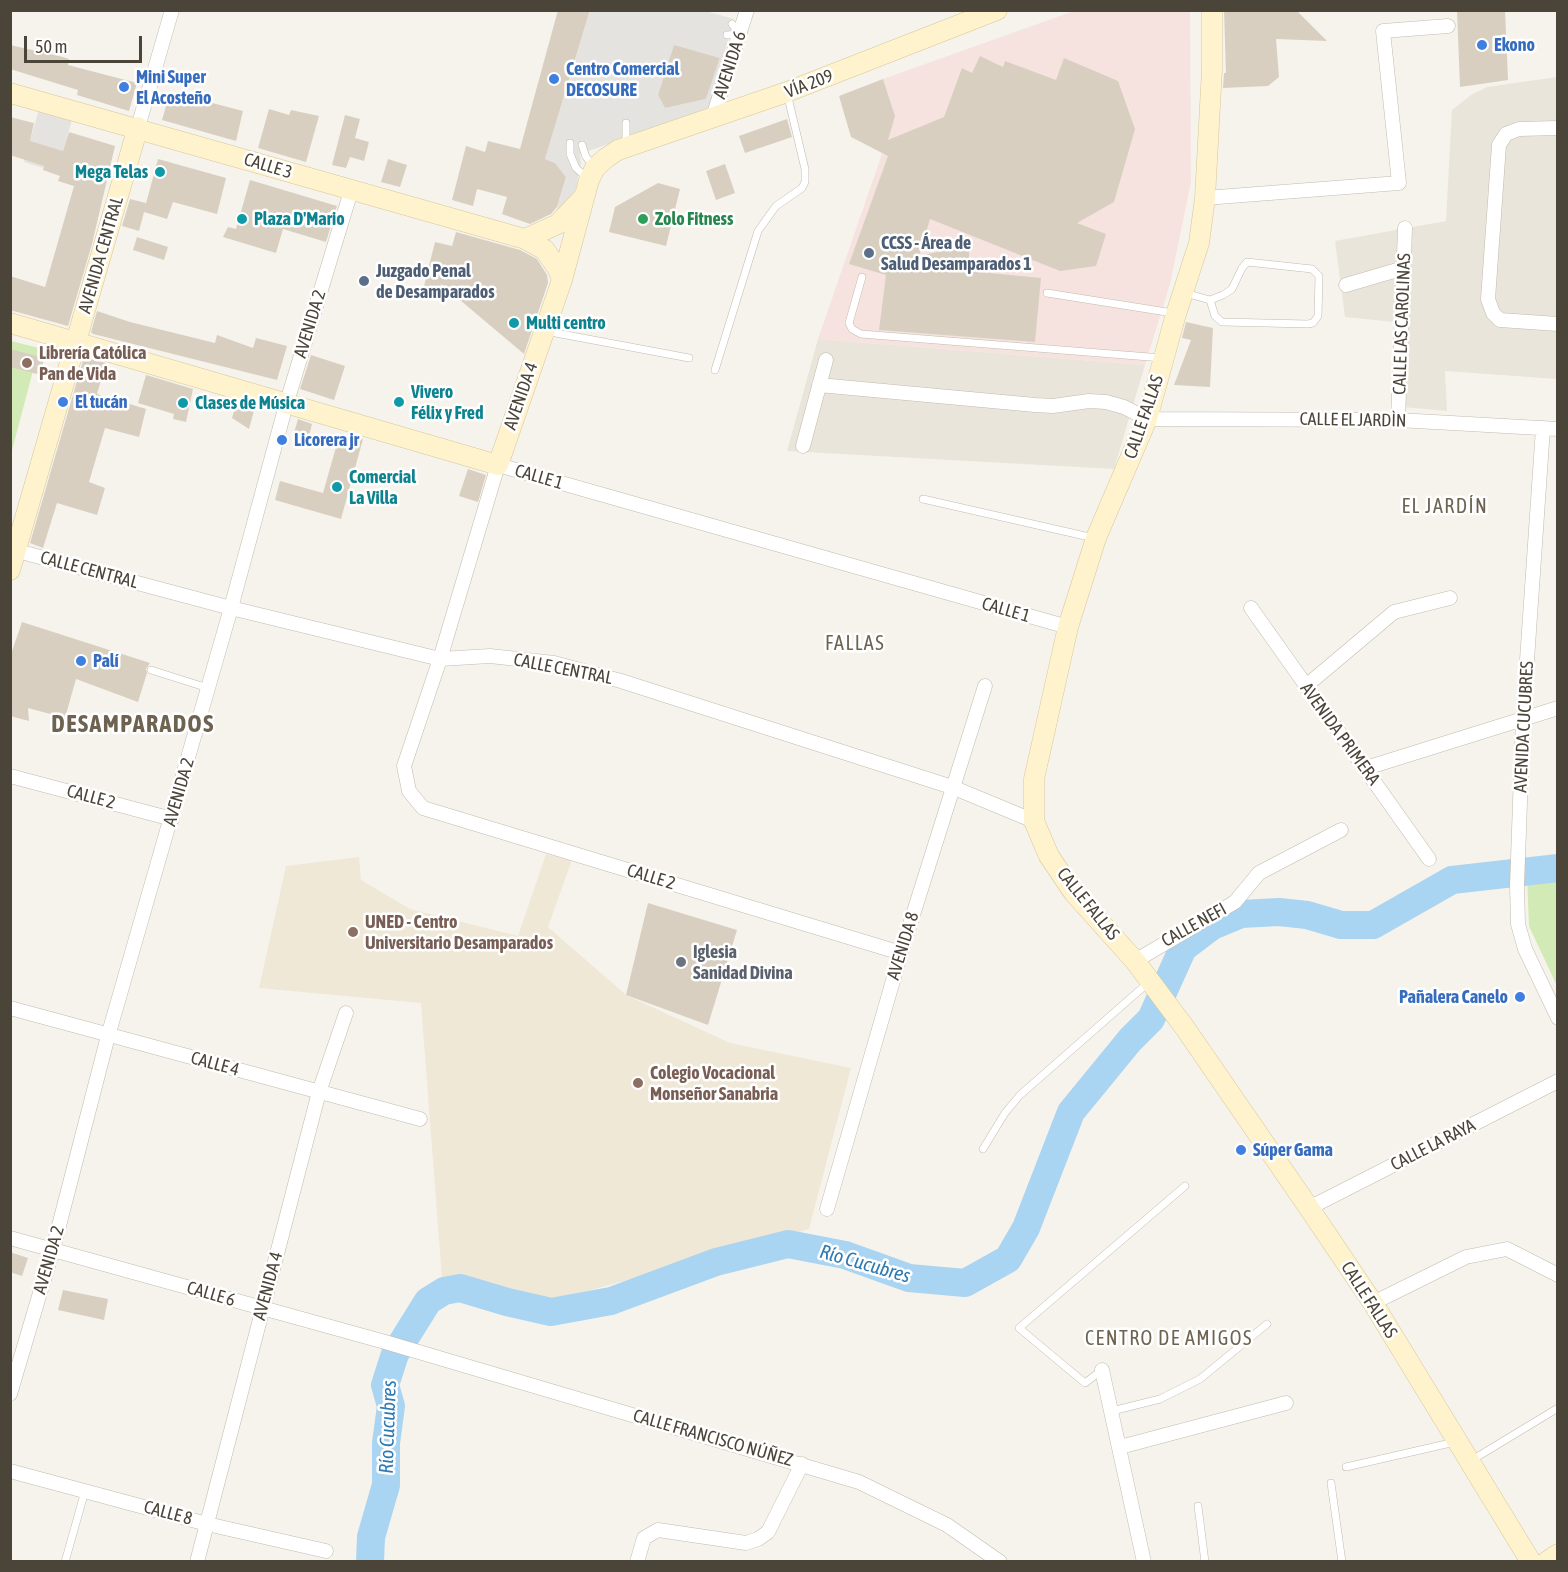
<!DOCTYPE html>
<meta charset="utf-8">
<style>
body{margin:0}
#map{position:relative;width:1568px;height:1572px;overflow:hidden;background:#f6f3ec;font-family:"Asap Condensed",sans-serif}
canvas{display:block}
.frame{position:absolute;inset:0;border:12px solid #4b4439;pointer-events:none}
.scale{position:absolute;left:24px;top:36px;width:118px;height:27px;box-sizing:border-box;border:3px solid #4b4439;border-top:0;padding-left:8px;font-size:18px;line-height:21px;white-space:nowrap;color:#4b4439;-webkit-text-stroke:4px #fff;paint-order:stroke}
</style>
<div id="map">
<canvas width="1568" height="1572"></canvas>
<div class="frame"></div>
<div class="scale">50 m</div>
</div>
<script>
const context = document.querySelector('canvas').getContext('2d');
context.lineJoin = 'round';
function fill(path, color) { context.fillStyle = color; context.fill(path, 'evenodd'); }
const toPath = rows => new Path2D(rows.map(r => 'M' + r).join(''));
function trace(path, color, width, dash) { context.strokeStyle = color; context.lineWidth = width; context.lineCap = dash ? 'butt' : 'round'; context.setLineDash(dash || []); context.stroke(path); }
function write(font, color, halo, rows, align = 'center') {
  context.font = font + ' "Asap Condensed",sans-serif'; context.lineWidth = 5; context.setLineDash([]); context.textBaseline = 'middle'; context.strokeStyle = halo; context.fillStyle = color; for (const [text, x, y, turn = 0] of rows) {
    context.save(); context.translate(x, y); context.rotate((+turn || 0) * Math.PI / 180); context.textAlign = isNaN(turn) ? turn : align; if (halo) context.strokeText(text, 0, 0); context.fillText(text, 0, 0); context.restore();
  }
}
fill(toPath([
 [1557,77,1557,379,1445,371,1447,411,1392,406,1394,322,1345,317,1335,241,1446,221,1452,110,1471,95,1487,87],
 [818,339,1145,365,1114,469,787,451]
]), '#eae5da');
fill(toPath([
 [546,854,572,860,548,927,626,995,730,1043,851,1068,809,1229,552,1301,442,1279,421,1003,259,988,286,866,359,857,361,880,410,909,518,936]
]), '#efe8d6');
fill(toPath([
 [1074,11,1190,11,1191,182,1170,284,1145,365,818,339,895,116,883,79]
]), '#f6e3e0');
fill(toPath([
 [11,341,39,348,11,454],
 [1557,873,1558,873,1557,986,1529,926,1527,876]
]), '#d2eab5');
fill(toPath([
 [590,11,705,11,734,19,709,108,580,154,581,163,576,188,566,207,554,219,566,177,555,163,545,159],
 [674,46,720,58,706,99,665,108,658,95],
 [39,109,72,120,63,151,50,148,43,168,24,162]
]), '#e5e3e0');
trace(toPath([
 [370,1562,371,1537,386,1485,386,1443,391,1406,385,1385,395,1354,428,1301,444,1291,460,1288,507,1302,551,1312,611,1301,716,1262,788,1244,845,1255,909,1278,965,1283,1008,1259,1026,1228,1071,1112,1130,1040,1151,1019,1183,948,1212,926,1241,914,1279,912,1307,915,1341,925,1373,925,1452,880,1558,868]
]), '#a9d4f2', 28);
fill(toPath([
 [558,10,590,10,545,159,555,163,566,177,557,207,551,214,530,224,502,214,507,197,477,189,473,206,452,200,466,146,485,152,488,141,520,149],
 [1224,10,1296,10,1327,41,1276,39,1279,77,1268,86,1223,88,1224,73,1226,73],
 [1457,10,1505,10,1508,80,1460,87],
 [10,45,63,57,69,59,68,65,137,83,129,111,77,95,78,90,10,69],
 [674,45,720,58,706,99,665,108,658,95],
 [980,56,1003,67,1005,61,1056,80,1064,58,1118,81,1135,129,1114,202,1077,223,1106,234,1096,266,1060,271,930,219,919,256,969,245,969,271,1041,278,1035,342,879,330,886,275,849,264,888,156,851,137,839,96,883,79,895,116,888,140,944,117,962,68,972,73],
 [170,92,243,111,236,141,162,120],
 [269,109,289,115,291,110,319,116,306,162,258,148],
 [345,115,360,119,355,138,369,142,364,161,350,157,346,168,332,165],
 [10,117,34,123,30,141,63,151,69,132,115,146,92,244,68,326,10,310,10,276,45,287,74,186,58,181,60,176,43,170,44,166,10,155],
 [787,119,792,137,745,153,739,136],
 [158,159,226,178,217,214,173,202,167,219,144,212,139,231,122,226,130,199,146,203,145,207],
 [388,159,407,165,400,187,381,182],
 [725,164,735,193,716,200,706,171],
 [250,180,337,206,326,242,283,229,276,253,223,237,228,227,236,229],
 [658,183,680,189,666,246,609,232,615,207],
 [456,232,520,250,537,259,547,275,548,283,524,354,441,284,439,293,423,290,435,242,452,246],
 [137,237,168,247,164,260,133,250],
 [97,311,130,322,215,343,217,335,253,348,256,338,287,346,277,380,93,334,91,332],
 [1186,322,1213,328,1210,387,1174,385,1191,340,1182,338],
 [10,349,44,358,41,375,10,367],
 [311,355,345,366,334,400,300,389],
 [84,357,106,363,97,394,146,409,139,437,105,428,89,482,105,488,97,515,57,503,43,548,30,543],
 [146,375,193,389,186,422,173,419,174,414,138,403],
 [237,401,255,407,249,429,232,418],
 [298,419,312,424,308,440,293,436],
 [340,433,363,439,341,519,275,500,280,481,323,493],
 [468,469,486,475,478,502,459,496],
 [22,622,150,663,146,669,147,673,138,702,76,679,65,718,28,708,29,721,10,716,10,657],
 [648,903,737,930,708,1025,626,995],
 [10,1252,28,1258,22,1276,10,1272],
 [63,1290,108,1299,104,1320,58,1310]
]), '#d8cfc1');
const lane = toPath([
 [732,24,740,34],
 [727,35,740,34],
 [570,143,570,154,576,168,588,179],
 [582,145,586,157,594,166],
 [626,145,626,123],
 [862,277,849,323,852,329,861,334,1162,358],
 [1047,293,1173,313],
 [1185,293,1210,300,1223,295,1232,289,1242,268,1247,262,1312,269,1319,276,1318,316,1313,323,1308,324,1222,322,1215,316,1210,300],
 [545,331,689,358],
 [715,370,758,231,776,206,802,188,805,182,805,169,787,93],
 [923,499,1094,538],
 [151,670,208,688],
 [983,1149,1005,1113,1020,1095,1149,982],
 [1102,1370,1085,1383,1019,1328,1185,1186],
 [1112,1411,1160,1399,1200,1379,1267,1324],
 [1472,1460,1558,1408],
 [1346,1467,1455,1442],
 [1331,1483,1342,1562],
 [1198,1506,1205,1562],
 [65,1562,85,1491]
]);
const street = toPath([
 [712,120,747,10],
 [138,127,172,10],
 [1558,128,1519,129,1506,134,1499,145,1488,299,1493,313,1500,320,1558,324],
 [1205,198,1399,183,1383,31,1448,26],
 [1346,285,1404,268],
 [819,385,1035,405,1053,406,1089,401,1106,402,1124,407,1147,419,1398,420,1558,429],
 [1398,420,1405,228],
 [1543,428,1523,718,1517,886,1518,924,1525,949,1558,1018],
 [803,446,826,360],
 [10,549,231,608,440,659,490,656,554,663,621,681,952,787,1034,821],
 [1251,608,1429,859],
 [1306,686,1394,612,1450,598],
 [1366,768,1558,708],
 [10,776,172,819],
 [901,953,423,808,409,791,404,766,440,659,498,465,1068,627],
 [1135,961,1235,902,1259,873,1341,830],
 [10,1008,420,1119],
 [1309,1208,1558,1081],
 [827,1209,901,953,985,686],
 [10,1238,385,1342,859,1482,947,1525,1000,1562],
 [1373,1303,1466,1257,1507,1249,1558,1275],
 [1102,1370,1144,1562],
 [10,1394,53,1249,108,1036,231,608,286,405,351,191],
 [1120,1447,1286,1403],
 [10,1471,207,1524,326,1551],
 [197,1562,319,1092,346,1013],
 [637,1562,644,1538,658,1530,746,1543,758,1539,768,1532,802,1464]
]);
const secondary = toPath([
 [1212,10,1212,69,1205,198,1199,243,1176,314,1147,419,1096,538,1068,627,1034,779,1034,821,1049,856,1074,893,1135,961,1185,1028,1309,1208,1373,1303,1531,1562],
 [10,93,525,239,545,250,558,269,562,280],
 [525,239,558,224,583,198],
 [10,323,498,465,562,280,589,180,595,168,606,158,618,150,787,92,997,10],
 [10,570,138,127],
 [1546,1562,1558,1554]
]);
trace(lane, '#c2bbae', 8);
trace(street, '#c2bbae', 15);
trace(secondary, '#d6c79b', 21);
trace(lane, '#fff', 7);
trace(street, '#fff', 14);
trace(secondary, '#fff3cd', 20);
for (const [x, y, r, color] of [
 [1482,45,6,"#3f7fe0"],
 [554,79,6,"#3f7fe0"],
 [124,87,6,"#3f7fe0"],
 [160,172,6,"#0f9aa8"],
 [242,219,6,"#0f9aa8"],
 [643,219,6,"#2e9e5b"],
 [869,253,6,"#5c6f8a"],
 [364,281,6,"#5c6f8a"],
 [514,323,6,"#0f9aa8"],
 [27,363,6,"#8d6e63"],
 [63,402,6,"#3f7fe0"],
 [399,402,6,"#0f9aa8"],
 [183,403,6,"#0f9aa8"],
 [282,440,6,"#3f7fe0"],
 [337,487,6,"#0f9aa8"],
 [81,661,6,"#3f7fe0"],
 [353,932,6,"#8d6e63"],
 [681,962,6,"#6b7280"],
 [1520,997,6,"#3f7fe0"],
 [638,1083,6,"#8d6e63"],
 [1241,1150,6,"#3f7fe0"]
]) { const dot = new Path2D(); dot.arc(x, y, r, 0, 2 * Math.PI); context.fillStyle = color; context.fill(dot); trace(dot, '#fff', 2); }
write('bold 18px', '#366cbe', '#fff', [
 ["Ekono",1494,45],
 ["Centro Comercial",566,69],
 ["DECOSURE",566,90],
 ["Mini Super",136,77],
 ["El Acosteño",136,98],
 ["El tucán",75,402],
 ["Licorera jr",294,440],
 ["Palí",93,661],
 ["Pañalera Canelo",1508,997,"right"],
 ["Súper Gama",1253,1150]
], 'left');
write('18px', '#4b4439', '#fff', [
 ["AVENIDA 6",730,65,-72],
 ["VÍA 209",809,84,-21],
 ["CALLE 3",268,166,17],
 ["AVENIDA CENTRAL",101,255,-74],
 ["AVENIDA 2",310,324,-73],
 ["CALLE LAS CAROLINAS",1402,324,-88],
 ["AVENIDA 4",521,396,-71],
 ["CALLE FALLAS",1144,417,-71],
 ["CALLE EL JARDÌN",1353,420,1],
 ["CALLE 1",539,477,16],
 ["CALLE CENTRAL",89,570,15],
 ["CALLE 1",1006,610,16],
 ["CALLE CENTRAL",563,669,11],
 ["AVENIDA CUCUBRES",1524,727,-87],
 ["AVENIDA PRIMERA",1340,734,54],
 ["AVENIDA 2",179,792,-74],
 ["CALLE 2",91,797,15],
 ["CALLE 2",651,877,17],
 ["CALLE FALLAS",1088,904,51],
 ["CALLE NEFI",1194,925,-29],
 ["AVENIDA 8",903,946,-73],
 ["CALLE 4",215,1064,15],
 ["CALLE LA RAYA",1433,1145,-27],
 ["AVENIDA 2",49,1260,-74],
 ["AVENIDA 4",268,1286,-75],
 ["CALLE 6",211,1294,16],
 ["CALLE FALLAS",1369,1300,57],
 ["CALLE FRANCISCO NÚÑEZ",713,1438,16],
 ["CALLE 8",168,1513,15]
]);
write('bold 18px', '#0d838f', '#fff', [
 ["Mega Telas",148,172,"right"],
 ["Plaza D'Mario",254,219],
 ["Multi centro",526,323],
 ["Vivero",411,392],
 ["Félix y Fred",411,413],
 ["Clases de Música",195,403],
 ["Comercial",349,477],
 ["La Villa",349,498]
], 'left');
write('bold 18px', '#27864d', '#fff', [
 ["Zolo Fitness",655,219]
], 'left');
write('bold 18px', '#4e5e75', '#fff', [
 ["CCSS - Área de",881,243],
 ["Salud Desamparados 1",881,264],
 ["Juzgado Penal",376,271],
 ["de Desamparados",376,292]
], 'left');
write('bold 18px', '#785e54', '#fff', [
 ["Librería Católica",39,353],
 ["Pan de Vida",39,374],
 ["UNED - Centro",365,922],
 ["Universitario Desamparados",365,943],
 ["Colegio Vocacional",650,1073],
 ["Monseñor Sanabria",650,1094]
], 'left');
write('bold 18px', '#5b616d', '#fff', [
 ["Iglesia",693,952],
 ["Sanidad Divina",693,973]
], 'left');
context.letterSpacing = '1.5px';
write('20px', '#6e6250', '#fff', [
 ["EL JARDÍN",1445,507],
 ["FALLAS",855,644],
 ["CENTRO DE AMIGOS",1169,1339]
]);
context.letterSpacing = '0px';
write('italic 20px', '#2e7ab2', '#fff', [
 ["Río Cucubres",865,1264,16],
 ["Río Cucubres",388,1427,-88]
]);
context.letterSpacing = '1.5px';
write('bold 24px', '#6e6250', '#fff', [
 ["DESAMPARADOS",133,724]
]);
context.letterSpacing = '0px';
</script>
